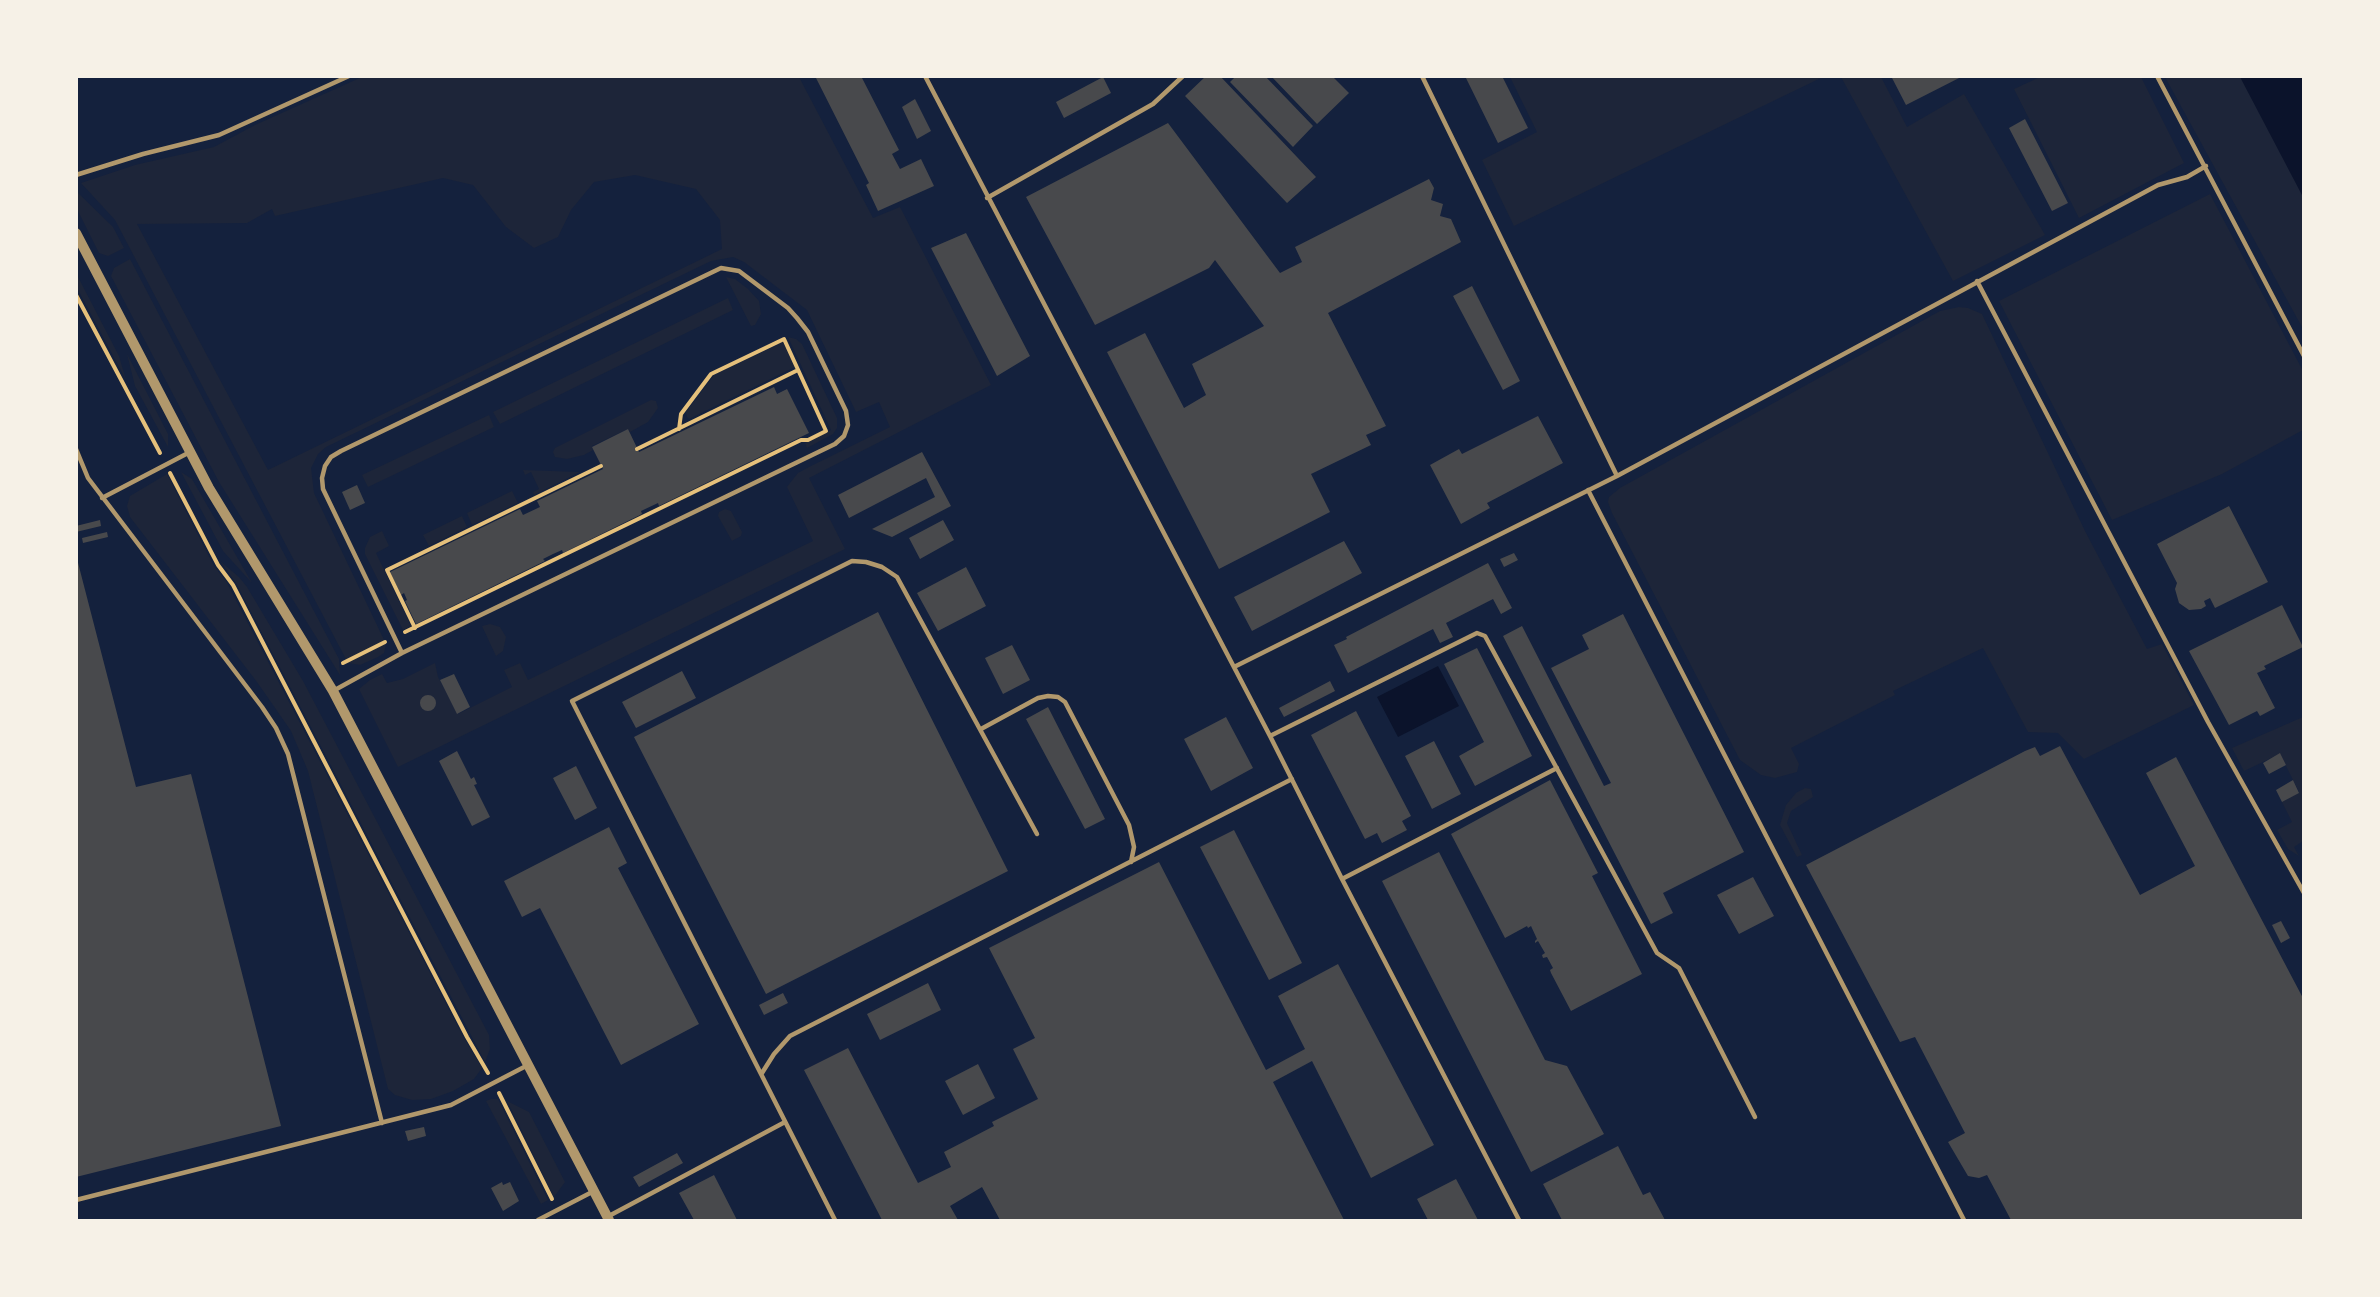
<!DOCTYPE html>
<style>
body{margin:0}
#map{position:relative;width:2380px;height:1297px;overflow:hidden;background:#14213d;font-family:"Asap Condensed",sans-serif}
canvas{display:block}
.frame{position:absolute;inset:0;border:78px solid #f6f1e7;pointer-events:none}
</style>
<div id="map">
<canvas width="2380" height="1297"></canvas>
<div class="frame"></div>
</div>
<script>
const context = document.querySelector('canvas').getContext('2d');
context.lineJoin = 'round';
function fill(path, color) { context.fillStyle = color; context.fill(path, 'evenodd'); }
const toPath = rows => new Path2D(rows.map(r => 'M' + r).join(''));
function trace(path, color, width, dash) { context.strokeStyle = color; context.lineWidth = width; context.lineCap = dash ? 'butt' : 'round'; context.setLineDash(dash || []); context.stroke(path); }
fill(toPath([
 [362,77,799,77,873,218,900,207,991,385,809,478,845,549,398,767,359,689,370,680,382,674,387,683,403,679,435,663,438,677,458,714,512,687,504,670,520,663,528,680,813,541,787,487,790,483,798,473,809,467,890,427,879,402,856,412,807,310,744,262,733,257,711,261,326,447,318,454,311,468,314,493,386,644,384,653,378,657,360,665,348,663,115,220,81,183,135,165,214,147,255,125],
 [635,175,696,189,720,220,722,249,268,470,137,224,247,223,272,209,275,216,443,178,473,185,506,227,534,248,558,237,571,210,594,182],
 [1510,77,1823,77,1514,226,1482,160,1537,132],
 [1841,77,1881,77,1907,127,1964,94,2045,235,1953,281],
 [2040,77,2141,77,2184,163,2079,218,2014,89],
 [2165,77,2303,77,2303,329],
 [76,191,113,227,124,248,108,256,99,253,77,209],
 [2210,194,2303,371,2303,430,2222,474,2112,520,1999,301],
 [130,259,339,659,340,675,219,482,111,276,114,268],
 [76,273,119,356,126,380,77,288],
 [726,277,735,279,748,289,759,301,761,314,755,325,751,326],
 [728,298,733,310,500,424,493,412],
 [1959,307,1968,308,1982,314,2085,531,2147,649,2162,644,2194,705,2084,759,2058,733,2028,732,1983,648,1893,691,1895,695,1791,748,1799,764,1797,772,1775,778,1761,775,1740,760,1612,513,1608,502,1609,497,1620,488,1940,311],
 [788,337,796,339,802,344,837,418,837,428,833,434,807,448,805,443,831,430],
 [783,342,795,367,689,419,687,417,686,412,714,375],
 [127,354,168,434,168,447,135,386],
 [651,400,656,401,658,408,648,422,630,432,628,429,592,446,593,450,584,455,567,459,555,457,553,452,555,448],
 [489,415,494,427,368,487,362,475],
 [523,470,580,472,534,495,533,492,539,489,531,472,525,475],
 [181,472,192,479,252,583,223,551],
 [167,474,214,566,226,581,464,1038,482,1068,474,1079,453,1091,431,1099,412,1100,395,1095,388,1089,308,771,291,731,257,682,130,517,127,506,130,496],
 [512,491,518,503,472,525,467,513],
 [725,509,731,511,742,532,741,536,732,541,718,516,719,512],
 [462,516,467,527,429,546,423,535],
 [382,531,389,546,376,553,411,626,403,630,365,554,365,548,370,537],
 [220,561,239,577,247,587,303,681,489,1035,490,1049,485,1062,236,583],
 [490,624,500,627,506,637,503,651,496,656,482,626],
 [2303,717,2303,841,2294,847,2299,856,2288,849,2277,830,2292,822,2282,802,2299,792,2280,754,2244,771,2232,748],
 [1805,788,1811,789,1813,797,1791,811,1787,823,1802,855,1797,857,1780,825,1786,805,1796,793],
 [491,1099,498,1099,548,1200,541,1204,486,1101],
 [507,1101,529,1112,565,1182,554,1197]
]), '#1d2539');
fill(toPath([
 [2240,77,2303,77,2303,197],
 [1438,666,1459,706,1398,737,1377,697]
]), '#0b132b');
fill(toPath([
 [815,76,861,76,899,150,892,154,900,169,921,159,934,186,878,211,866,185,869,183],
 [1206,76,1220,76,1316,177,1287,203,1185,96],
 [1236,76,1265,76,1313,126,1293,147,1230,82],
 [1271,76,1332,76,1349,93,1317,124],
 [1465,76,1502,76,1528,128,1498,143],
 [1891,76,1963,76,1906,105],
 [1103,77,1111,93,1064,118,1056,102],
 [915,99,931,131,917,139,902,107],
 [2025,119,2068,203,2052,211,2009,128],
 [1168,123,1280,273,1302,262,1295,247,1429,179,1434,188,1431,200,1443,204,1440,216,1451,219,1461,242,1328,313,1386,426,1366,435,1371,445,1311,474,1330,512,1219,569,1107,352,1145,333,1184,408,1206,395,1192,364,1264,326,1215,260,1209,268,1095,325,1026,197],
 [966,233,1030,356,997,376,931,248],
 [1472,286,1520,381,1503,390,1453,296],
 [774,387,777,394,787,389,809,433,659,506,658,503,641,511,642,514,563,553,562,550,553,554,543,559,545,561,416,624,405,601,407,600,404,593,401,595,390,572,520,509,523,515,540,507,537,501,603,469,592,447,628,429,639,452],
 [1538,416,1563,463,1487,503,1490,508,1461,524,1430,465,1459,449,1462,454],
 [922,452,951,506,892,537,872,529,935,497,926,478,849,518,838,495],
 [357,485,365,503,350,510,342,492],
 [2229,506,2268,582,2215,608,2210,598,2204,601,2206,606,2201,609,2189,610,2179,603,2175,589,2177,583,2157,544],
 [100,520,101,526,76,532,76,526],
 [943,520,954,540,920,559,909,538],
 [107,532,108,537,83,543,82,538],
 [1344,541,1362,573,1252,631,1234,597],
 [1514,553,1518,560,1504,567,1500,559],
 [76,555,136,787,191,774,281,1126,76,1177],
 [1488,563,1512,608,1501,614,1493,599,1446,623,1453,637,1440,643,1433,629,1348,673,1334,645,1347,639,1346,637],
 [966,567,986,606,938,631,917,593],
 [2282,605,2303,647,2264,666,2266,669,2257,673,2275,708,2260,716,2257,711,2229,725,2189,651],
 [878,612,1008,871,766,994,634,737],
 [1623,614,1744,852,1663,893,1673,913,1651,924,1503,636,1522,626,1604,786,1611,783,1551,668,1589,649,1582,635],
 [1012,645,1030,680,1003,694,985,658],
 [1477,648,1532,756,1475,786,1459,756,1484,742,1444,664],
 [682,671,696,698,636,728,622,702],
 [454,674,470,707,457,714,440,680],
 [1330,681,1335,691,1284,717,1279,708],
 '420 703a8 8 0 1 1 16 0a8 8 0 1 1-16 0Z',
 [1048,707,1105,819,1085,829,1026,719],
 [1356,711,1411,816,1402,821,1407,830,1382,843,1377,833,1365,839,1311,735],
 [1226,717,1253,768,1211,791,1184,739],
 [1434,741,1461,794,1432,809,1405,756],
 [2060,746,2140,895,2195,866,2146,773,2176,757,2304,1000,2304,1220,2011,1220,1987,1175,1979,1178,1968,1176,1948,1142,1965,1133,1915,1037,1900,1042,1806,865,2025,751,2035,747,2040,756],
 [457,751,471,779,474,777,477,784,474,785,490,817,472,826,439,761],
 [2280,753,2286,765,2269,774,2263,763],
 [576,766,597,808,575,820,553,778],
 [1550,780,1598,873,1592,876,1642,974,1571,1011,1551,973,1550,970,1553,968,1547,957,1543,958,1542,955,1545,953,1538,941,1535,943,1535,941,1537,939,1531,926,1528,928,1527,926,1505,938,1451,834],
 [2293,780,2299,793,2282,802,2276,790],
 [609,827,627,863,618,868,699,1024,621,1065,540,908,522,917,504,881],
 [1234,830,1302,963,1269,980,1200,847],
 [1439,852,1545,1060,1567,1066,1604,1134,1531,1172,1382,881],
 [1159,862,1266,1070,1305,1049,1278,996,1338,964,1434,1145,1371,1178,1312,1061,1273,1082,1344,1220,1000,1220,982,1187,950,1206,958,1220,882,1220,804,1070,848,1048,918,1183,951,1167,944,1152,994,1126,992,1122,1038,1099,1013,1049,1035,1038,989,948],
 [1753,877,1774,916,1739,934,1717,895],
 [2281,921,2290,938,2281,943,2272,925],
 [928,983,941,1010,880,1040,867,1014],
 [783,993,788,1003,764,1015,759,1005],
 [978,1064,995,1098,963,1115,945,1081],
 [424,1127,426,1136,408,1141,405,1131],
 [1618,1146,1643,1195,1650,1192,1665,1220,1562,1220,1543,1184],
 [677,1153,683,1163,639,1187,633,1177],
 [714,1175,737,1220,694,1220,679,1193],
 [1456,1179,1478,1220,1428,1220,1417,1199],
 [502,1182,503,1185,510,1182,519,1201,503,1211,491,1188]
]), '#48494c');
trace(toPath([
 [76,295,160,453],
 [637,449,798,370],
 [170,473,218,565,233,585,467,1037,488,1073],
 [415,628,387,570,601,466],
 [405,632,801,440,808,440,826,431,784,339,711,374,681,414,679,429],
 [343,663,385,642],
 [499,1093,552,1199]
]), '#e5c07b', 4);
trace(toPath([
 [925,76,1270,736,1342,879,1519,1220],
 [1422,76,1617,476],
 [2157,76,2304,356],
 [76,175,143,154,219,135,349,76],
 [987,198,1153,104,1183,76],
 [1977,281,2208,722,2304,893],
 [76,449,88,478,262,707,276,728,288,754,382,1123],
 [1588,490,1964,1220],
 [102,498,190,452],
 [1234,667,1617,476,2158,185,2187,177,2206,166],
 [333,691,402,653,835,444,844,436,848,425,846,411,808,332,797,318,788,308,739,271,721,268,341,451,331,457,325,466,322,478,323,489,402,653],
 [981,729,1038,698,1048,696,1058,697,1065,702,1129,825,1134,847,1131,862],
 [1270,736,1477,633,1485,636,1657,953,1679,968,1755,1117],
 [1342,879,1557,768],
 [762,1073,774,1054,790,1036,1292,779],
 [76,1200,451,1105,528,1065],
 [607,1217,785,1122],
 [538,1220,594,1191],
 [835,1220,572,701,852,561,866,562,882,567,897,577,1037,834]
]), '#b1986c', 4.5);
trace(toPath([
 [76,233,209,488,333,691,609,1220]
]), '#b1986c', 10);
</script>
